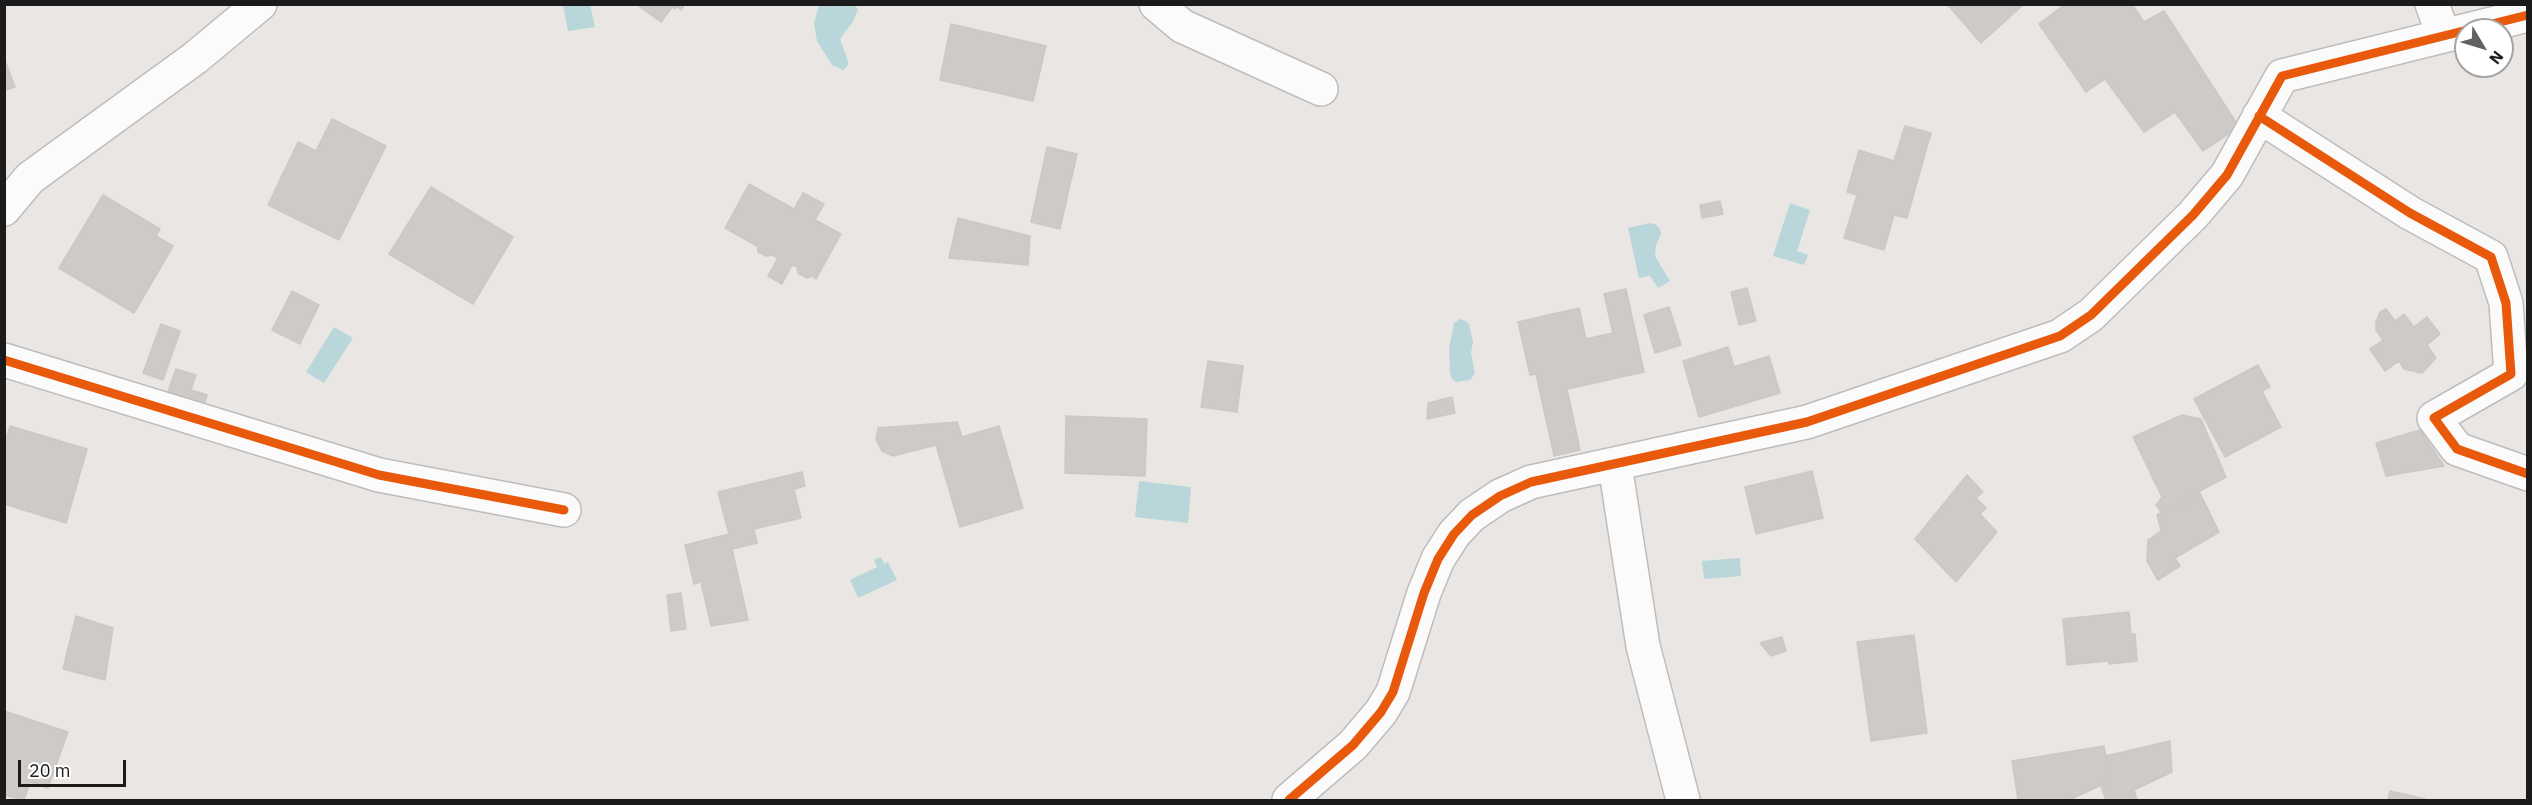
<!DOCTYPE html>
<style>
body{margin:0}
#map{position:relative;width:2532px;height:805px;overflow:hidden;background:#e9e6e3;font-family:"IBM Plex Sans",sans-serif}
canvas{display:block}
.frame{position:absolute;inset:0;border:6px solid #1b1b1b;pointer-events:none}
.north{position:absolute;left:2454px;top:18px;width:60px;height:60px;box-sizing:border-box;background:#fff;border:2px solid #a4a4a4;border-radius:50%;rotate:128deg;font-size:16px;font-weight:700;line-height:24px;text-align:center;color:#1b1b1b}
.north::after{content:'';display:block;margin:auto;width:21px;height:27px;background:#636261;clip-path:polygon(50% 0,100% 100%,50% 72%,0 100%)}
.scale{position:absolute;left:18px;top:760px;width:108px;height:27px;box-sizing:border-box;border:3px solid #1b1b1b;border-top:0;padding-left:8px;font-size:18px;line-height:21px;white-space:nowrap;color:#1b1b1b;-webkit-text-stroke:4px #fff;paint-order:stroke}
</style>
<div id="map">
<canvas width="2532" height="805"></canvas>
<div class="frame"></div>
<div class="north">N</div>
<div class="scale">20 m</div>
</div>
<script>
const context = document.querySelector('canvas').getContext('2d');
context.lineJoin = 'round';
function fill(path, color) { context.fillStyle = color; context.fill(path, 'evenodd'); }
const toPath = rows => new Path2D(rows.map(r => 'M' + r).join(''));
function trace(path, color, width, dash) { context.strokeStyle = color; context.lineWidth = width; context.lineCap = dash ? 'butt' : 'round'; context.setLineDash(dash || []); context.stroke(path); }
fill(toPath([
 [563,5,590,5,595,27,568,31],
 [819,5,855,5,858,10,852,23,840,39,848,61,848,65,843,70,832,65,817,41,814,23],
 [1790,203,1810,210,1797,251,1808,255,1804,265,1773,256],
 [1650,223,1655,224,1660,229,1661,234,1656,245,1655,256,1670,281,1658,288,1650,276,1639,278,1628,228],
 [1460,319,1466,321,1469,324,1473,342,1471,353,1475,373,1470,380,1456,382,1452,379,1450,373,1449,348,1454,323],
 [334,327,353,338,324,383,306,372],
 [1139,481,1191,487,1188,523,1135,517],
 [881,557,884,564,888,562,897,580,858,598,850,580,877,567,874,560],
 [1740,558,1741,576,1704,579,1702,561]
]), '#b9d7da');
const building = toPath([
 [636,4,685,4,681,10,677,6,675,9,672,7,661,22,636,4],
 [1947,4,2024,4,1981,43,1947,4],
 [2065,4,2132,4,2144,22,2164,11,2239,127,2203,151,2175,112,2144,132,2105,79,2086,92,2039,24,2065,4],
 [951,24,1046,46,1033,101,940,80,951,24],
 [4,58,15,87,4,91,4,58],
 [332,119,386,146,339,240,268,205,298,142,316,151,332,119],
 [1905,126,1931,133,1907,218,1894,215,1884,250,1844,238,1857,195,1847,192,1859,150,1894,161,1905,126],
 [1047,147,1077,154,1060,229,1031,222,1047,147],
 [749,184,794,209,803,193,824,204,815,220,841,234,816,279,812,276,807,278,798,273,797,267,792,265,782,284,768,276,778,258,772,255,767,256,758,252,757,246,725,228,749,184],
 [431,187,513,237,473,304,389,254,431,187],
 [103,195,160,229,156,236,173,246,134,313,59,268,103,195],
 [1720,201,1723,214,1702,218,1700,205,1720,201],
 [958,218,1030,236,1028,265,949,258,958,218],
 [1747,288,1756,321,1739,325,1731,292,1747,288],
 [1626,289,1644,372,1567,389,1580,450,1554,456,1536,374,1530,375,1518,322,1579,308,1586,339,1613,333,1604,294,1626,289],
 [292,291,319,305,300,344,272,330,292,291],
 [1669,307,1681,345,1655,353,1644,315,1669,307],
 [2386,309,2395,321,2404,314,2414,327,2427,317,2440,334,2427,345,2436,358,2422,373,2404,369,2399,361,2385,371,2370,349,2383,340,2376,330,2376,322,2380,312,2386,309],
 [161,324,180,331,163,380,143,373,161,324],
 [1728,347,1734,367,1769,356,1780,393,1699,417,1683,361,1728,347],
 [1208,361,1243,366,1237,412,1201,407,1208,361],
 [2258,365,2270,387,2262,391,2281,427,2225,457,2194,399,2258,365],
 [176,369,196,375,191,390,207,395,203,408,167,394,176,369],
 [1452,397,1455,413,1427,419,1428,403,1452,397],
 [2182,415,2201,419,2226,477,2187,498,2189,501,2173,510,2172,507,2161,512,2156,505,2162,497,2133,437,2182,415],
 [1066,416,1147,419,1145,476,1065,473,1066,416],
 [957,422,962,437,999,426,1023,508,960,527,936,445,893,456,882,451,876,440,878,428,957,422],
 [10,426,87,449,66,523,4,504,4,444,10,426],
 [2420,430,2444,466,2386,476,2376,443,2420,430],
 [1812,471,1823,518,1756,534,1745,487,1812,471],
 [802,472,805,486,794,489,801,518,754,529,757,543,732,549,748,620,711,626,701,582,694,584,685,545,729,534,718,492,802,472],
 [1967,475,1983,492,1976,498,1986,508,1980,514,1997,532,1956,582,1915,539,1967,475],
 [2199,491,2219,532,2175,558,2180,566,2158,580,2147,561,2148,540,2161,531,2157,515,2172,507,2173,510,2199,491],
 [681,593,686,629,671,631,667,595,681,593],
 [2129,612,2131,634,2135,634,2137,661,2109,664,2108,661,2067,665,2063,619,2129,612],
 [76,616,113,628,105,680,63,669,76,616],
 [1914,635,1927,733,1871,741,1857,642,1914,635],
 [1782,637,1786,651,1771,656,1760,643,1782,637],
 [4,711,68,732,48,788,30,782,24,800,4,795,4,711],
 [2170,741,2172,772,2134,790,2137,800,2106,800,2101,786,2110,781,2106,756,2170,741],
 [2104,746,2110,781,2069,800,2018,800,2012,761,2104,746],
 [2390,791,2425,799,2388,800,2390,791]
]);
fill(building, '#cecac8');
trace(building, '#ccc8c5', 1.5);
const minor = toPath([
 [1156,4,1182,26,1321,89],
 [2432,4,2443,34],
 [2259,116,2410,213,2491,257,2506,303,2511,374,2434,418,2457,449,2528,474],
 [4,209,30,178,195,58,260,4],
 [4,360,379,475,564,510],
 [1615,465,1643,646,1683,800],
 [1289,800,1353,745,1381,712,1393,692,1424,593,1438,559,1454,534,1472,515,1500,496,1531,482,1807,422,2060,336,2091,315,2193,215,2227,175,2282,76,2528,15]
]);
trace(minor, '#bfbdbc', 36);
trace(minor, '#fcfbfb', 33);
trace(toPath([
 [2259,116,2410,213,2491,257,2506,303,2511,374,2434,418,2457,449,2528,474],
 [4,360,379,475,564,510],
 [1289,800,1353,745,1381,712,1393,692,1424,593,1438,559,1454,534,1472,515,1500,496,1531,482,1807,422,2060,336,2091,315,2193,215,2227,175,2282,76,2528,15]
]), '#e8590c', 9);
</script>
